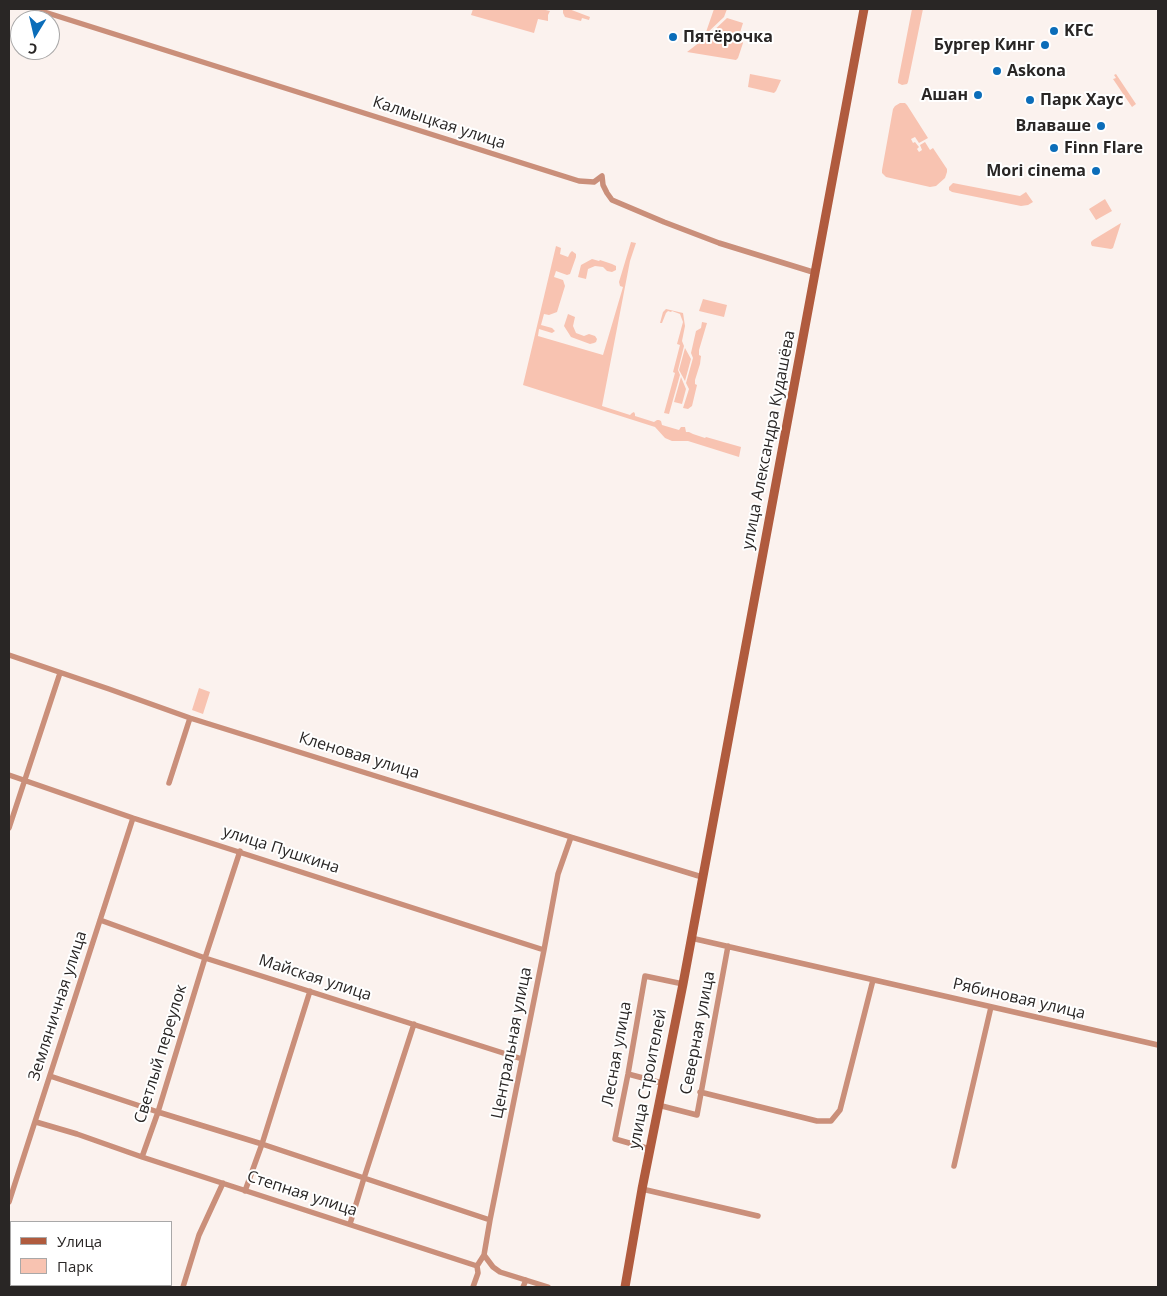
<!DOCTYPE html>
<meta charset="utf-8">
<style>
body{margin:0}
#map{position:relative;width:1167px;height:1296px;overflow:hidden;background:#fbf2ee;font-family:"Open Sans",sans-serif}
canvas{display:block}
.frame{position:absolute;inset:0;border:10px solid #292625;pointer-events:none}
.legend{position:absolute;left:10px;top:1221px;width:162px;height:65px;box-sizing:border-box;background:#fff;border:1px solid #a9a8a8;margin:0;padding:6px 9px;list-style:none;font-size:15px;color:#292625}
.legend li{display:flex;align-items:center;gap:10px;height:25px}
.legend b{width:25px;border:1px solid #a9a8a8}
.north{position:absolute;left:10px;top:10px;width:50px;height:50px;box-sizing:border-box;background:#fff;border:1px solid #a9a8a8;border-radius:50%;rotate:189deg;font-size:14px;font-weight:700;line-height:20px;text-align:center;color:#292625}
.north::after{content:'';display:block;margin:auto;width:18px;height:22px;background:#0b6db9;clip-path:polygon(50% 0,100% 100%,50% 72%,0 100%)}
</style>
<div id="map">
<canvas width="1167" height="1296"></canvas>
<div class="frame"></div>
<ul class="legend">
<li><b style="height:6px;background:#b05b3e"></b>Улица</li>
<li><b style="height:14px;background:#f8c3b1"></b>Парк</li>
</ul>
<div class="north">С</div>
</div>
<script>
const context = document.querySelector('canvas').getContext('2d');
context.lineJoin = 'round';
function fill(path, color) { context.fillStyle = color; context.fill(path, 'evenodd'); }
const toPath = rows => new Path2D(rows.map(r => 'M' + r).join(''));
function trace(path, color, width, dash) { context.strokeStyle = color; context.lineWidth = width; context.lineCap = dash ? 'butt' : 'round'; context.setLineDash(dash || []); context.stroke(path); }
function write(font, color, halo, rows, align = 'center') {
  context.font = font + ' "Open Sans",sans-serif'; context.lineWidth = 4; context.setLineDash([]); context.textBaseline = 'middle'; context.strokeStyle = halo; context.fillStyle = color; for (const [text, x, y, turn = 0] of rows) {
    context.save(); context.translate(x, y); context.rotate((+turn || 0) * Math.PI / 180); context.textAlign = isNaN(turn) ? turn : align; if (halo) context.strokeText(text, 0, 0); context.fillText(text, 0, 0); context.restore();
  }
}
fill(toPath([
 [473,9,541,9,550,11,548,15,548,21,538,19,534,33,471,15],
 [563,9,569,9,590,17,589,20,582,18,581,21,565,17,563,13],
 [714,9,727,9,724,17,705,35],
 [912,9,923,9,908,82,907,84,902,85,898,83,898,81],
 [727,18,743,23,738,39,742,41,743,43,738,58,736,60,687,52,709,35],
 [750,74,781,80,776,91,774,93,748,87],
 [1116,74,1136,104,1132,107,1113,79,1116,78,1114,75],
 [900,103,905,103,907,105,928,138,919,143,915,137,911,139,913,143,915,142,919,147,917,149,919,152,922,150,920,145,925,142,930,150,933,148,947,169,947,172,945,178,936,186,930,187,886,177,882,173,882,170,893,109,895,106],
 [953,183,1020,196,1026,192,1033,202,1028,205,1021,206,952,192,949,190,949,187],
 [1105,199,1112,211,1096,220,1089,209],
 [1121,223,1113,248,1111,249,1092,246,1091,244,1091,242,1093,240],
 [631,242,636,243,630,261,602,406,630,415,632,413,634,412,635,414,635,416,654,422,657,420,659,420,661,421,662,425,679,430,681,427,685,427,686,432,689,432,693,434,705,438,706,437,741,447,739,457,688,441,672,441,665,438,655,427,523,385,556,246,561,248,560,254,568,257,570,253,572,251,576,254,576,257,570,274,567,275,556,271,554,277,563,280,565,286,557,312,549,315,544,314,541,325,552,328,555,331,552,333,539,329,538,336,603,355,623,287,620,286,619,282],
 [592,259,599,261,600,260,612,264,616,266,616,270,612,272,607,271,603,267,595,266,588,269,586,279,578,277,581,265],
 [703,299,727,305,724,317,699,311],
 [666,309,683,313,685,326,682,341,684,346,678,370,680,375,669,414,664,413,675,373,673,372,680,345,677,344,683,322,680,314,672,311,671,312,668,311,666,313,662,323,660,323,663,312],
 [568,314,575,317,573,326,576,333,584,336,589,334,595,336,597,339,596,342,594,343,590,344,571,337,564,326],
 [702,322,707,323,699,350,699,355,701,356,700,364,695,380,695,384,697,385,692,406,688,409,683,408,689,389,686,383,693,358,691,353,696,331,701,328],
 [685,348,691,359,685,381,679,370],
 [681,377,686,389,682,404,674,402],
 [199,688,210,692,203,714,192,710]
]), '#f8c3b1');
trace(toPath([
 [35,9,579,181,594,182,602,176,603,185,607,193,612,200,664,222,719,243,816,273],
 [9,655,109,689,190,718,571,837,702,877],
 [9,775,133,818,544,950],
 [169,783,190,718],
 [9,828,60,673],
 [100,920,205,958,522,1059],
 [691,938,1158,1045],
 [628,1074,662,1083],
 [50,1076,158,1112,262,1144,490,1220],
 [700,1092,817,1121,831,1121,840,1110,873,980],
 [658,1105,697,1115,728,946],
 [36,1122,77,1134,142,1157,477,1266,484,1255,493,1267,500,1272,548,1287],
 [650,1149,615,1139,628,1074,645,976,683,984],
 [142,1157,158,1112,205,958,240,851],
 [954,1166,991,1007],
 [642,1189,758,1216],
 [245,1191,262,1144,310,991],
 [9,1202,133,818],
 [350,1224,364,1178,414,1024],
 [9,1242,11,1242],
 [484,1255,490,1220,544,950,558,874,571,837],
 [157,1285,166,1287],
 [89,1287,90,1285],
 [183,1287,199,1235,223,1183],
 [473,1287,478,1273,477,1266],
 [523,1287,526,1280]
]), '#ca8f7a', 5.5);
trace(toPath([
 [625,1287,642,1189,683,984,864,9]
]), '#b05b3e', 9);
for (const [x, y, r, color] of [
 [1054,31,5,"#0b6db9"],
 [673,37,5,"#0b6db9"],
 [1045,45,5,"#0b6db9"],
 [997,71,5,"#0b6db9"],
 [978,95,5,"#0b6db9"],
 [1030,100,5,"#0b6db9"],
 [1101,126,5,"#0b6db9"],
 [1054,148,5,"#0b6db9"],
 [1096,171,5,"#0b6db9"]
]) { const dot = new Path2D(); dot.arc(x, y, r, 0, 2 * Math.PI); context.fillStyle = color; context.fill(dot); trace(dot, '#fff', 2); }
write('bold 16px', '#292625', '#fff', [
 ["KFC",1064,31],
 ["Пятёрочка",683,37],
 ["Бургер Кинг",1035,45,"right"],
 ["Askona",1007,71],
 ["Ашан",968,95,"right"],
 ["Парк Хаус",1040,100],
 ["Влаваше",1091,126,"right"],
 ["Finn Flare",1064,148],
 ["Mori cinema",1086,171,"right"]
], 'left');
write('16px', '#292625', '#fff', [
 ["Калмыцкая улица",439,123,18],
 ["улица Александра Кудашёва",769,440,-79],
 ["Кленовая улица",359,756,17],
 ["улица Пушкина",281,850,18],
 ["Майская улица",315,978,18],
 ["Рябиновая улица",1019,999,13],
 ["Земляничная улица",58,1006,-72],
 ["Северная улица",698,1033,-79],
 ["Центральная улица",512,1043,-79],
 ["Светлый переулок",161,1054,-73],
 ["Лесная улица",617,1054,-80],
 ["улица Строителей",648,1079,-79],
 ["Степная улица",302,1194,18]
]);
</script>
